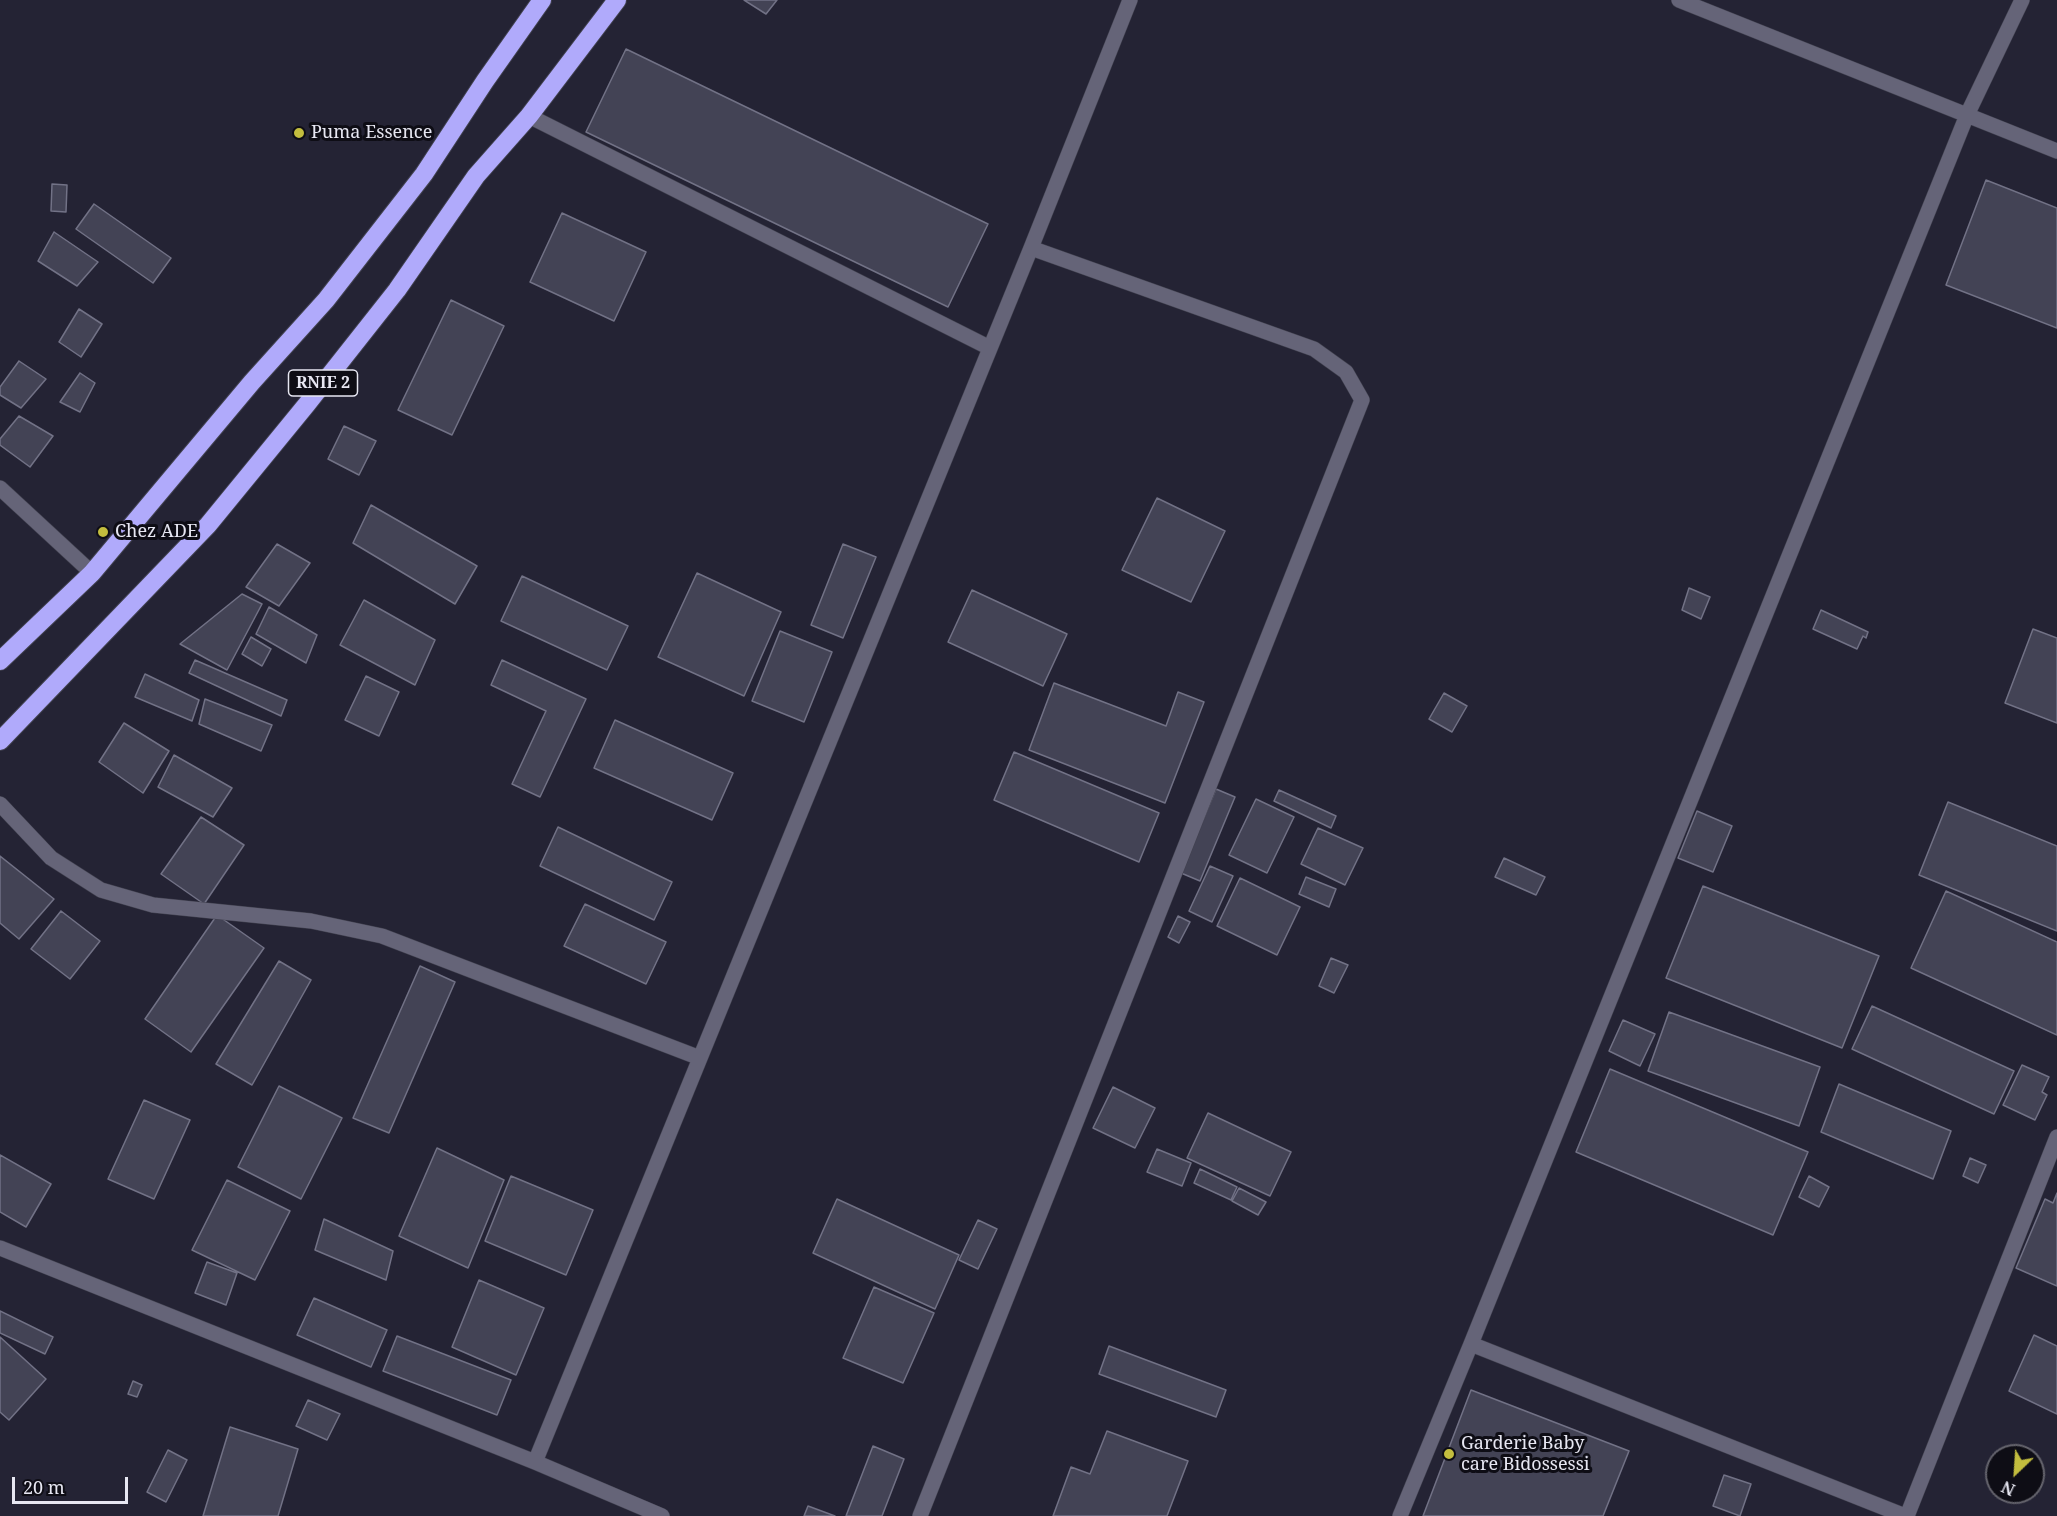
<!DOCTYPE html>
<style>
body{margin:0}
#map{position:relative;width:2057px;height:1516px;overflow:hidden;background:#242334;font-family:"Noto Serif",serif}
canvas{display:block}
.north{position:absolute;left:1985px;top:1444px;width:60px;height:60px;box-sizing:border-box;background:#0e0d15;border:2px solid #65646d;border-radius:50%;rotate:205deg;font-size:16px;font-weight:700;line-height:24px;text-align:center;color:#e7e7f2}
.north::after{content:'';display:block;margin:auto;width:21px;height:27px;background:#c3bd3e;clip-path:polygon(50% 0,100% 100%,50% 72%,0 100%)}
.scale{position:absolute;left:12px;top:1477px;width:116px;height:27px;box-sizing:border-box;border:3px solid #e7e7f2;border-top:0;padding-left:8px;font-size:18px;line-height:21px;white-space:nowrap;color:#e7e7f2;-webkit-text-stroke:4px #0e0d15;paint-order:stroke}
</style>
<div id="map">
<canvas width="2057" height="1516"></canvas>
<div class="north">N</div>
<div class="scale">20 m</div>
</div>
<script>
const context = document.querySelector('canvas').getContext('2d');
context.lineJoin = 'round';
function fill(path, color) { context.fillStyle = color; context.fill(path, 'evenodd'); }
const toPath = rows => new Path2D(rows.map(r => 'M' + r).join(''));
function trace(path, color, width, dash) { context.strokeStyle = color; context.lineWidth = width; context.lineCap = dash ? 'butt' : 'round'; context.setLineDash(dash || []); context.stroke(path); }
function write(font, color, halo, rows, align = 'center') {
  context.font = font + ' "Noto Serif",serif'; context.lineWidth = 6; context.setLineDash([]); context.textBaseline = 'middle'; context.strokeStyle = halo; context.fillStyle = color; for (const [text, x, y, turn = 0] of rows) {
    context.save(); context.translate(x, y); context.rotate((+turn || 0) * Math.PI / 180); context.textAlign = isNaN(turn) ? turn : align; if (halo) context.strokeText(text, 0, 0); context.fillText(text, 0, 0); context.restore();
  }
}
const building = toPath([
 [744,0,777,0,766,14,744,0],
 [626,49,988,224,948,307,586,132,626,49],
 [1986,180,2057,208,2057,328,1946,285,1986,180],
 [52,184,67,185,66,212,51,211,52,184],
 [94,204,171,258,153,283,76,229,94,204],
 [562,213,646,252,614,321,530,282,562,213],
 [54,232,98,262,77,286,38,261,54,232],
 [451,300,504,326,452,435,398,410,451,300],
 [79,309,102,324,81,357,59,342,79,309],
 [19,361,46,379,21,408,0,395,0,387,19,361],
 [80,373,95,383,80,412,60,402,80,373],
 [19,416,53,436,30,467,0,445,0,439,19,416],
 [344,426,376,441,359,475,328,459,344,426],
 [1157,498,1225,531,1191,602,1122,570,1157,498],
 [371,505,477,566,455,604,353,543,371,505],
 [277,544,310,563,279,606,246,587,277,544],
 [843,544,876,557,843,638,811,625,843,544],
 [697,573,781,612,744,696,658,657,697,573],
 [522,576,628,626,607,670,501,621,522,576],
 [1689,588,1710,597,1701,619,1682,610,1689,588],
 [972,590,1067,634,1043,686,948,642,972,590],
 [242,594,262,604,227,670,180,644,242,594],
 [364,600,435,640,415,685,340,645,364,600],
 [269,607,317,635,306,663,256,634,269,607],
 [1821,610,1868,632,1866,638,1863,636,1857,649,1813,629,1821,610],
 [2033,629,2057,638,2057,723,2005,703,2033,629],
 [780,631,832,652,804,722,752,701,780,631],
 [251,637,271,649,262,666,242,654,251,637],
 [195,660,287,700,281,716,189,673,195,660],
 [502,660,586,699,540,797,512,784,546,711,491,685,502,660],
 [145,674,199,700,192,721,135,697,145,674],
 [366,676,399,692,379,736,345,720,366,676],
 [1054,683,1166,726,1178,692,1204,702,1165,803,1029,750,1054,683],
 [1444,693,1467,706,1452,732,1429,719,1444,693],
 [205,699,272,725,261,751,199,724,205,699],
 [615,720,733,773,712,820,594,768,615,720],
 [124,723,169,751,143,793,99,762,124,723],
 [1014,752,1159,813,1139,862,994,800,1014,752],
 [174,755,232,788,213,817,158,787,174,755],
 [1216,789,1235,797,1200,881,1181,873,1216,789],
 [1279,790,1336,816,1331,828,1274,801,1279,790],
 [1256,799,1294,817,1267,873,1229,855,1256,799],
 [1948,802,2057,846,2057,931,1919,875,1948,802],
 [1697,811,1732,826,1713,872,1678,858,1697,811],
 [201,817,244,845,204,904,161,874,201,817],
 [558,827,672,882,654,920,540,866,558,827],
 [1318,828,1363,848,1345,885,1301,864,1318,828],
 [0,856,54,899,19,939,0,923,0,856],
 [1504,858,1545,877,1536,895,1495,877,1504,858],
 [1210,866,1233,876,1212,922,1189,911,1210,866],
 [1306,877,1336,889,1329,907,1299,894,1306,877],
 [1240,878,1300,907,1277,955,1217,926,1240,878],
 [1703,886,1879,956,1842,1048,1666,978,1703,886],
 [1946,891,2057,942,2057,1035,1911,968,1946,891],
 [585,904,666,942,646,984,564,946,585,904],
 [61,911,100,941,70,979,31,949,61,911],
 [217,915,264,948,191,1052,145,1019,217,915],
 [1178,916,1190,922,1179,943,1168,937,1178,916],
 [1331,958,1348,965,1334,993,1319,986,1331,958],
 [279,961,311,980,252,1085,216,1064,279,961],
 [420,966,455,982,389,1133,353,1118,420,966],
 [1872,1006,2014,1071,1994,1114,1852,1049,1872,1006],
 [1669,1012,1820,1067,1799,1126,1648,1071,1669,1012],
 [1623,1020,1655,1034,1640,1066,1609,1051,1623,1020],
 [2022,1065,2049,1077,2042,1092,2047,1095,2035,1120,2003,1105,2022,1065],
 [1610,1069,1808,1152,1773,1235,1576,1152,1610,1069],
 [1839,1084,1951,1131,1933,1179,1821,1132,1839,1084],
 [279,1086,342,1118,301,1199,238,1167,279,1086],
 [1113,1087,1155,1108,1135,1148,1093,1128,1113,1087],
 [144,1100,190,1120,154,1199,108,1179,144,1100],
 [1208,1113,1291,1152,1270,1196,1187,1158,1208,1113],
 [437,1148,504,1180,468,1268,399,1236,437,1148],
 [1157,1149,1191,1163,1182,1186,1147,1172,1157,1149],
 [0,1155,51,1184,26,1227,0,1212,0,1155],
 [1970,1158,1986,1165,1978,1183,1963,1176,1970,1158],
 [1200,1169,1237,1187,1231,1200,1194,1183,1200,1169],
 [511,1176,593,1210,566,1275,485,1241,511,1176],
 [1809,1176,1829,1187,1819,1207,1799,1197,1809,1176],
 [227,1180,290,1211,255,1280,192,1250,227,1180],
 [1239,1188,1266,1202,1258,1215,1232,1201,1239,1188],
 [2057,1193,2057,1286,2016,1268,2045,1199,2053,1203,2057,1193],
 [837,1199,959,1255,935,1309,813,1253,837,1199],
 [324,1219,393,1251,386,1280,315,1250,324,1219],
 [978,1220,997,1229,978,1269,959,1260,978,1220],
 [207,1262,237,1273,226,1305,195,1293,207,1262],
 [479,1280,544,1308,516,1375,452,1347,479,1280],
 [874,1287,934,1313,903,1383,843,1358,874,1287],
 [314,1298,387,1330,371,1367,297,1335,314,1298],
 [0,1311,53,1337,45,1354,0,1333,0,1311],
 [2034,1335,2057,1346,2057,1414,2009,1391,2034,1335],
 [397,1336,511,1380,497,1415,383,1371,397,1336],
 [0,1337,46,1379,9,1420,0,1412,0,1337],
 [1109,1346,1226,1390,1216,1417,1099,1374,1109,1346],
 [133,1381,142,1385,137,1397,128,1394,133,1381],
 [1471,1390,1629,1451,1603,1516,1423,1516,1471,1390],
 [308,1400,340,1414,327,1440,296,1426,308,1400],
 [230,1427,298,1449,278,1516,203,1516,230,1427],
 [1107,1431,1188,1461,1167,1516,1053,1516,1071,1467,1090,1474,1107,1431],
 [873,1446,904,1459,882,1516,846,1516,873,1446],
 [168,1450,187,1460,166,1502,147,1492,168,1450],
 [1724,1475,1751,1484,1740,1516,1713,1506,1724,1475],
 [808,1506,835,1516,804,1516,808,1506]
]);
fill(building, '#434355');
trace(building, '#727286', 1.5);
const minor = toPath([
 [1679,0,2057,151],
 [529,116,990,348],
 [0,488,92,573],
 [0,804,51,858,101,890,153,905,311,921,382,936,700,1058],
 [0,1248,535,1462,662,1516],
 [1471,1344,1905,1516],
 [535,1462,1031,248,1130,0],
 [920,1516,1362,400,1346,372,1314,349,1031,248],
 [1400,1516,1471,1344,1967,115,2022,0],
 [1907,1516,2057,1137]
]);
const highway = toPath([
 [0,661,92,573,252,382,326,300,424,174,485,81,542,0],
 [0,741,208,525,307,404,397,290,476,176,529,116,617,0]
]);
trace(minor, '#41414f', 16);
trace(highway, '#41414f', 20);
trace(minor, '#656478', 15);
trace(highway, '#b0aafb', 18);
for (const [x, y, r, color] of [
 [299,133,6,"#c3bd3e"],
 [103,532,6,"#c3bd3e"],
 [1449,1454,6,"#c3bd3e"]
]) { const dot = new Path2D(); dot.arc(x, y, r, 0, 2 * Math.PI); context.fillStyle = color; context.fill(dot); trace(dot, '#0e0d15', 2); }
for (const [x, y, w] of [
 [323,383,69]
]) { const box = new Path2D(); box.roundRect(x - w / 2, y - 13, w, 26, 4.5); context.fillStyle = '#0e0d15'; context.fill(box); trace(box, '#e7e7f2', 1.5); }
write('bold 16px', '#e7e7f2', null, [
 ["RNIE 2",323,383]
]);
write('18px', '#e7e7f2', '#0e0d15', [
 ["Puma Essence",311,133],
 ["Chez ADE",115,532],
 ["Garderie Baby",1461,1444],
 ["care Bidossessi",1461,1465]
], 'left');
</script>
